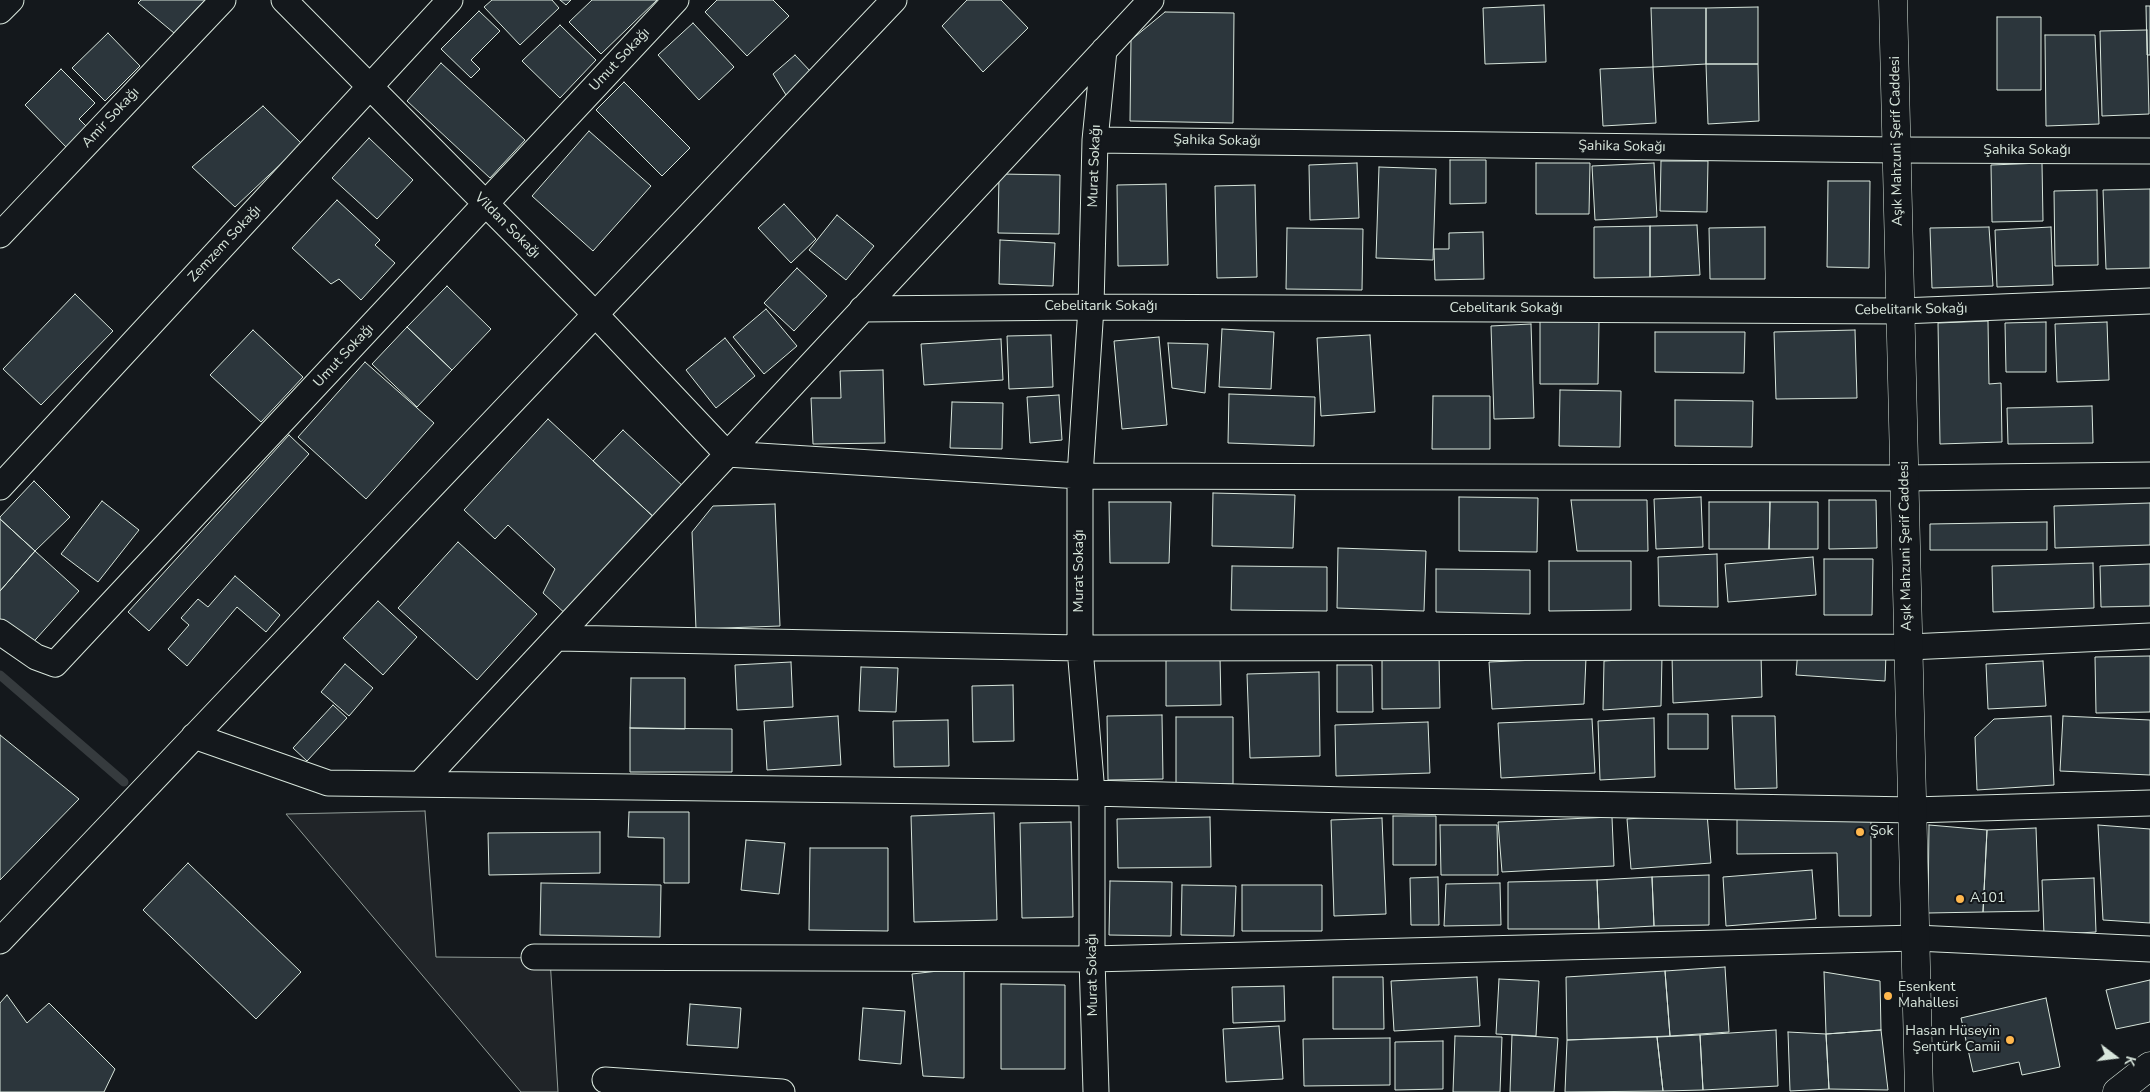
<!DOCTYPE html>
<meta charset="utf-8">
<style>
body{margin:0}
#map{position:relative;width:2150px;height:1092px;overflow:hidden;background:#14181c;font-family:"Nunito Sans",sans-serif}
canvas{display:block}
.north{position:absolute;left:2090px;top:1032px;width:50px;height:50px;-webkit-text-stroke:4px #14181c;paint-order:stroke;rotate:105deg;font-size:14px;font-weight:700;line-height:20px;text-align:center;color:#d8e6dc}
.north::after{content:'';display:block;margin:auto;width:18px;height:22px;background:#d8e6dc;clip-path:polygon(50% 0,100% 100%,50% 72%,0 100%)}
</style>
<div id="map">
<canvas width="2150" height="1092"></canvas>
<div class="north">K</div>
</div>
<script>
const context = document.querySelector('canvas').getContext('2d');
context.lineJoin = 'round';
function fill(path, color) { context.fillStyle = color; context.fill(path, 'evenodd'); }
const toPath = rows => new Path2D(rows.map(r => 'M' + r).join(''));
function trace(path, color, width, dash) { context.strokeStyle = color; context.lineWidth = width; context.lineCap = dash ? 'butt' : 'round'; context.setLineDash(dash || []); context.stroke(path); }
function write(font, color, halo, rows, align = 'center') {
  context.font = font + ' "Nunito Sans",sans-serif'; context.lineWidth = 4; context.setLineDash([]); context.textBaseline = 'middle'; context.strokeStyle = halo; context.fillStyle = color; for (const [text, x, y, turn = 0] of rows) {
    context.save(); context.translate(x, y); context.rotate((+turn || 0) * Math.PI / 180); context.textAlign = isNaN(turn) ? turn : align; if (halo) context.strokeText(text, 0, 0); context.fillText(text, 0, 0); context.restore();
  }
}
const green = toPath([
 [425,811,436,957,550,958,558,1092,521,1092,286,814,425,811]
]);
fill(green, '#202428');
trace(green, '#939e99', 1);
trace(toPath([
 [0,675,124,782]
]), '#363b3e', 9);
const building = toPath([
 [141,0,205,0,174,33,138,3,141,0],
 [492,0,552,0,559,8,520,45,484,7,492,0],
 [560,0,571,0,566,5,560,0],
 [592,0,657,0,601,54,569,22,592,0],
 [717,0,773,0,789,16,747,56,705,12,717,0],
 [967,0,1001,0,1028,28,983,72,942,26,967,0],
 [1544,5,1546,62,1485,64,1483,8,1544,5],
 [2146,6,2150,6,2150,55,2147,55,2146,6],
 [1758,7,1758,64,1706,64,1706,8,1758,7],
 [1651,8,1706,8,1706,64,1653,67,1651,8],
 [479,11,500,31,471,60,480,69,471,78,441,49,479,11],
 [1165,12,1234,13,1233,123,1130,121,1131,40,1165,12],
 [1997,17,2041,17,2041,90,1997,90,1997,17],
 [693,23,734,67,699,100,658,55,693,23],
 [560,25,596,60,560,98,522,61,560,25],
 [2147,30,2149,114,2102,116,2100,31,2147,30],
 [108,33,140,66,105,101,72,68,108,33],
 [2045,35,2095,35,2099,124,2046,126,2045,35],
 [795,55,811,72,786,95,773,74,795,55],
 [441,63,525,140,490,178,407,101,441,63],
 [1706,64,1758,64,1759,121,1708,124,1706,64],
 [1653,67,1656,123,1603,126,1600,69,1653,67],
 [61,69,95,103,79,119,88,128,68,149,25,105,61,69],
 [624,82,690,148,662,176,596,110,624,82],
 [263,106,302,144,235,207,192,167,263,106],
 [589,131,651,186,593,251,532,196,589,131],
 [369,138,413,180,377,219,332,178,369,138],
 [1450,160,1486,160,1486,203,1450,204,1450,160],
 [1661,161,1708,161,1707,212,1660,211,1661,161],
 [1357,163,1359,218,1310,220,1309,165,1357,163],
 [1536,163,1590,163,1589,214,1536,214,1536,163],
 [1654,163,1657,217,1595,220,1592,166,1654,163],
 [2042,163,2043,221,1992,222,1991,165,2042,163],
 [1379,167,1436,169,1433,260,1376,258,1379,167],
 [999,174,1060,175,1059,234,998,233,999,174],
 [1828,181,1870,181,1869,268,1827,267,1828,181],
 [1166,184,1168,265,1118,266,1117,185,1166,184],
 [1255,185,1257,277,1217,278,1215,186,1255,185],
 [2150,189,2150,268,2106,269,2103,190,2150,189],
 [2097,190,2098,265,2055,266,2054,191,2097,190],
 [337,200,380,240,375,245,395,263,361,300,339,279,331,284,292,248,337,200],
 [784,204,816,239,791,263,758,228,784,204],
 [837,215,874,246,846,280,809,250,837,215],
 [1697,225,1700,275,1650,277,1650,226,1697,225],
 [1650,226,1650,277,1594,278,1594,227,1650,226],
 [1765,227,1765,279,1710,279,1709,228,1765,227],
 [1989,227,1993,286,1932,288,1930,228,1989,227],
 [2051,227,2053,285,1997,287,1995,230,2051,227],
 [1287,228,1363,229,1362,290,1286,289,1287,228],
 [1483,232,1484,279,1435,280,1434,249,1449,249,1449,233,1483,232],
 [1000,240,1055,243,1053,286,999,284,1000,240],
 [797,268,827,296,794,331,764,303,797,268],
 [447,286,491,329,452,370,407,327,447,286],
 [75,294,113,331,41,405,3,369,75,294],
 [766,309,797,346,764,374,733,337,766,309],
 [1540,319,1599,321,1598,384,1540,384,1540,319],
 [1988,321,1989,384,2001,383,2002,442,1940,444,1938,323,1988,321],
 [2046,322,2046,372,2006,372,2005,323,2046,322],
 [2107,322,2109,380,2057,382,2055,324,2107,322],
 [1531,324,1534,418,1494,419,1491,326,1531,324],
 [407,327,452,370,417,407,372,364,407,327],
 [1222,329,1274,332,1271,389,1219,387,1222,329],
 [253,330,303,377,261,422,210,375,253,330],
 [1855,330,1857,398,1776,399,1774,332,1855,330],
 [1655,332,1745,332,1744,373,1655,372,1655,332],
 [1051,335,1053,387,1009,389,1007,336,1051,335],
 [1370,335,1375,412,1321,416,1317,338,1370,335],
 [1159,337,1167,425,1122,429,1114,341,1159,337],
 [725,338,755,376,716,408,686,370,725,338],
 [1001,339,1003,380,924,385,921,344,1001,339],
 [1168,343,1208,344,1205,393,1172,388,1168,343],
 [365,362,434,423,366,499,298,437,365,362],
 [883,370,885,443,813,444,811,398,841,398,840,371,883,370],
 [1560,390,1621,391,1620,447,1559,446,1560,390],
 [1229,394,1315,397,1314,446,1228,443,1229,394],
 [1059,395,1062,440,1030,443,1027,397,1059,395],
 [1433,396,1490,396,1490,449,1432,449,1433,396],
 [1675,400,1753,401,1752,447,1675,446,1675,400],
 [952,402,1003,403,1002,449,950,448,952,402],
 [2092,406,2093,443,2008,444,2007,408,2092,406],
 [548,419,658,521,569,617,543,593,555,569,508,525,495,539,464,510,548,419],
 [623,430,686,489,658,521,593,461,623,430],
 [289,435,309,454,149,631,128,612,289,435],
 [34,481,70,517,35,551,0,519,0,517,34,481],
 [1213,493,1295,495,1293,548,1212,546,1213,493],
 [1459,497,1538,498,1537,552,1459,551,1459,497],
 [1701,497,1703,547,1656,549,1654,499,1701,497],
 [1571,500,1647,500,1648,551,1577,551,1571,500],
 [1829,500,1876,500,1877,548,1829,549,1829,500],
 [102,501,139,530,98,582,61,554,102,501],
 [1109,502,1171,502,1169,563,1110,563,1109,502],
 [1709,502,1770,502,1769,549,1709,549,1709,502],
 [1770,502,1818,502,1818,549,1769,549,1770,502],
 [2150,503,2150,545,2055,548,2054,506,2150,503],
 [775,504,780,626,696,629,692,532,713,506,775,504],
 [0,519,35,551,0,591,0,519],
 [2047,522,2047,550,1930,550,1930,524,2047,522],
 [458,542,537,614,477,680,398,608,458,542],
 [1338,548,1426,551,1424,611,1337,608,1338,548],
 [35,551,79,591,28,648,0,622,0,591,35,551],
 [1717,554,1718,607,1659,606,1658,557,1717,554],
 [1813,557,1816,595,1728,602,1725,564,1813,557],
 [1824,559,1873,559,1872,615,1824,615,1824,559],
 [1549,561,1631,561,1631,610,1549,611,1549,561],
 [2093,563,2094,608,1993,612,1992,566,2093,563],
 [2150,564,2150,606,2101,607,2100,566,2150,564],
 [1232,566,1327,567,1327,611,1231,610,1232,566],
 [1436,569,1530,570,1530,614,1436,612,1436,569],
 [235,576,280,615,266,632,237,607,187,666,168,649,189,625,181,618,198,599,208,607,235,576],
 [378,601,417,637,383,675,343,638,378,601],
 [1798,649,1886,654,1885,681,1796,675,1798,649],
 [1439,654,1440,708,1382,709,1382,656,1439,654],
 [1761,654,1762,697,1673,703,1672,655,1761,654],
 [2150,656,2150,712,2096,713,2095,657,2150,656],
 [1220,657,1221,705,1166,706,1166,658,1220,657],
 [1662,657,1661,706,1603,710,1604,661,1662,657],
 [1586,658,1584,704,1492,709,1489,662,1586,658],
 [2043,661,2046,706,1988,709,1986,664,2043,661],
 [791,662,793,707,737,710,735,665,791,662],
 [345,664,373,688,349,716,321,692,345,664],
 [1337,665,1372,665,1373,712,1337,712,1337,665],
 [861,667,898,668,896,712,859,711,861,667],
 [1319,672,1320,756,1250,758,1247,674,1319,672],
 [631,678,685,678,685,729,630,728,631,678],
 [1013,685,1014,741,973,742,972,686,1013,685],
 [333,705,347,718,307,761,293,748,333,705],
 [1668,714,1708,714,1708,749,1668,749,1668,714],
 [1162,715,1163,779,1108,780,1107,716,1162,715],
 [838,716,841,765,767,770,764,721,838,716],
 [1732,716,1775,716,1777,788,1735,789,1732,716],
 [2051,716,2054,785,1977,790,1975,737,1994,719,2051,716],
 [2063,716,2150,720,2150,775,2060,771,2063,716],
 [1176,717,1233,717,1233,784,1176,783,1176,717],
 [1654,718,1655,777,1600,780,1598,721,1654,718],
 [1592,719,1595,773,1501,778,1498,723,1592,719],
 [948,720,949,766,894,767,893,721,948,720],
 [1428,722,1430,773,1336,776,1335,725,1428,722],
 [630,728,732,729,732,772,630,772,630,728],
 [0,735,79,799,0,880,0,735],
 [629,812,689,812,689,883,664,883,664,838,628,837,629,812],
 [994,813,997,920,914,922,911,816,994,813],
 [1707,813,1711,863,1631,869,1627,819,1707,813],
 [1393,816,1436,816,1436,865,1393,865,1393,816],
 [1210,817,1211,867,1118,868,1117,819,1210,817],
 [1612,817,1614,866,1502,872,1498,822,1612,817],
 [1382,818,1386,914,1334,916,1331,820,1382,818],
 [1737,818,1871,819,1871,916,1839,916,1837,853,1737,854,1737,818],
 [1071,822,1073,917,1022,918,1020,823,1071,822],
 [1440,825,1497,825,1498,875,1441,875,1440,825],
 [1929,825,1987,830,1983,912,1928,913,1929,825],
 [2098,825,2150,829,2150,923,2103,920,2098,825],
 [2036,828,2039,911,1983,912,1987,830,2036,828],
 [600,832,600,873,489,875,488,833,600,832],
 [746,840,785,843,779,894,741,890,746,840],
 [810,848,888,848,888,931,809,930,810,848],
 [188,863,301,972,256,1019,143,910,188,863],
 [1812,870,1816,919,1726,926,1723,877,1812,870],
 [1709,875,1709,925,1654,926,1652,877,1709,875],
 [1438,877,1439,925,1411,925,1410,878,1438,877],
 [1652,877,1654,926,1599,929,1597,880,1652,877],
 [2094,878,2096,932,2044,935,2042,880,2094,878],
 [1597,880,1599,929,1508,929,1508,882,1597,880],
 [1110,881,1172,882,1171,936,1109,935,1110,881],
 [541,883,661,885,660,937,540,935,541,883],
 [1500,883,1501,925,1444,926,1446,884,1500,883],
 [1182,885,1236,886,1234,936,1181,935,1182,885],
 [1242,885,1322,885,1322,931,1242,931,1242,885],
 [1725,967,1729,1032,1670,1036,1665,971,1725,967],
 [964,968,964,1078,923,1076,912,974,964,968],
 [1665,971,1670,1036,1567,1040,1566,977,1665,971],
 [1824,972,1880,981,1881,1030,1826,1034,1824,972],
 [1333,977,1383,977,1384,1029,1333,1029,1333,977],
 [1477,977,1480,1026,1394,1031,1391,981,1477,977],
 [1499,979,1539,981,1536,1036,1496,1034,1499,979],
 [2150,980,2150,1022,2116,1029,2106,990,2150,980],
 [1001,984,1065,985,1065,1069,1001,1069,1001,984],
 [1284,986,1285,1021,1233,1023,1232,987,1284,986],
 [7,995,27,1023,49,1003,115,1069,104,1092,0,1092,0,1003,7,995],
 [2046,998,2060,1067,2022,1075,2019,1062,1973,1072,1961,1018,2046,998],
 [690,1004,741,1008,738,1048,687,1045,690,1004],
 [863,1008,905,1011,901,1064,859,1060,863,1008],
 [1279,1026,1283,1079,1226,1082,1223,1029,1279,1026],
 [1776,1030,1778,1086,1703,1090,1700,1035,1776,1030],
 [1881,1030,1888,1090,1829,1089,1826,1034,1881,1030],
 [1788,1032,1826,1034,1829,1089,1790,1091,1788,1032],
 [1512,1035,1558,1038,1554,1092,1510,1092,1512,1035],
 [1700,1035,1703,1090,1663,1091,1657,1037,1700,1035],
 [1455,1036,1502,1037,1500,1092,1453,1092,1455,1036],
 [1657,1037,1663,1091,1565,1092,1567,1040,1657,1037],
 [1390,1038,1390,1085,1304,1086,1303,1039,1390,1038],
 [1443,1041,1443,1089,1395,1090,1395,1042,1443,1041]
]);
fill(building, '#2c363c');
trace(building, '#d8e6dc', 1);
const street = toPath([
 [284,0,595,314,727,454,1080,476,1905,478,2150,475],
 [0,11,11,0],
 [1095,140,1897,150,2150,151],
 [0,235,223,0],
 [862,309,1091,307,1901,311,2150,301],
 [0,487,450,0],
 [0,632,36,657,55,664,676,0],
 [557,638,1080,648,1909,647,2150,636],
 [194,736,328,783,1092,793,1347,800,1913,810,2150,803],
 [420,784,1151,0],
 [0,941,894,0],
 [534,957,1092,959,1916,938,2150,949],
 [605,1080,782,1092],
 [1096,1092,1092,959,1092,793,1080,648,1080,476,1091,307,1095,140,1104,50]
]);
const secondary = toPath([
 [1893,0,1919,1092],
 [2117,1092,2150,1066]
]);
trace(street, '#d8e6dc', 27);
trace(secondary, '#d8e6dc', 29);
trace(street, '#14181c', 25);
trace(secondary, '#14181c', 28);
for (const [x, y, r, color] of [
 [1860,832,5,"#ffb74d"],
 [1960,899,5,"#ffb74d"],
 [1888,996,5,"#ffb74d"],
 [2010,1040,5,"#ffb74d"]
]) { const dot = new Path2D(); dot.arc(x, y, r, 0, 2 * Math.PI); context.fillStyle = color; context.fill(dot); trace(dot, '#14181c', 2); }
write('14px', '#d8e6dc', '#14181c', [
 ["Umut Sokağı",620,60,-47],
 ["Amir Sokağı",111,118,-47],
 ["Şahika Sokağı",1217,141,1],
 ["Aşık Mahzuni Şerif Caddesi",1897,141,-91],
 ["Şahika Sokağı",1622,147,1],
 ["Şahika Sokağı",2027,151],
 ["Murat Sokağı",1095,166,-88],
 ["Vildan Sokağı",507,226,45],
 ["Zemzem Sokağı",225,244,-47],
 ["Cebelitarık Sokağı",1101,307],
 ["Cebelitarık Sokağı",1506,309],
 ["Cebelitarık Sokağı",1911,310,-1],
 ["Umut Sokağı",344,356,-47],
 ["Aşık Mahzuni Şerif Caddesi",1906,546,-91],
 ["Murat Sokağı",1080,571,-90],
 ["Murat Sokağı",1093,975,-91]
]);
write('14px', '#d8e6dc', '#14181c', [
 ["Şok",1870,832],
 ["A101",1970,899],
 ["Esenkent",1898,988],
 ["Mahallesi",1898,1004],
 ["Hasan Hüseyin",2000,1032,"right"],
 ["Şentürk Camii",2000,1048,"right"]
], 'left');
</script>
